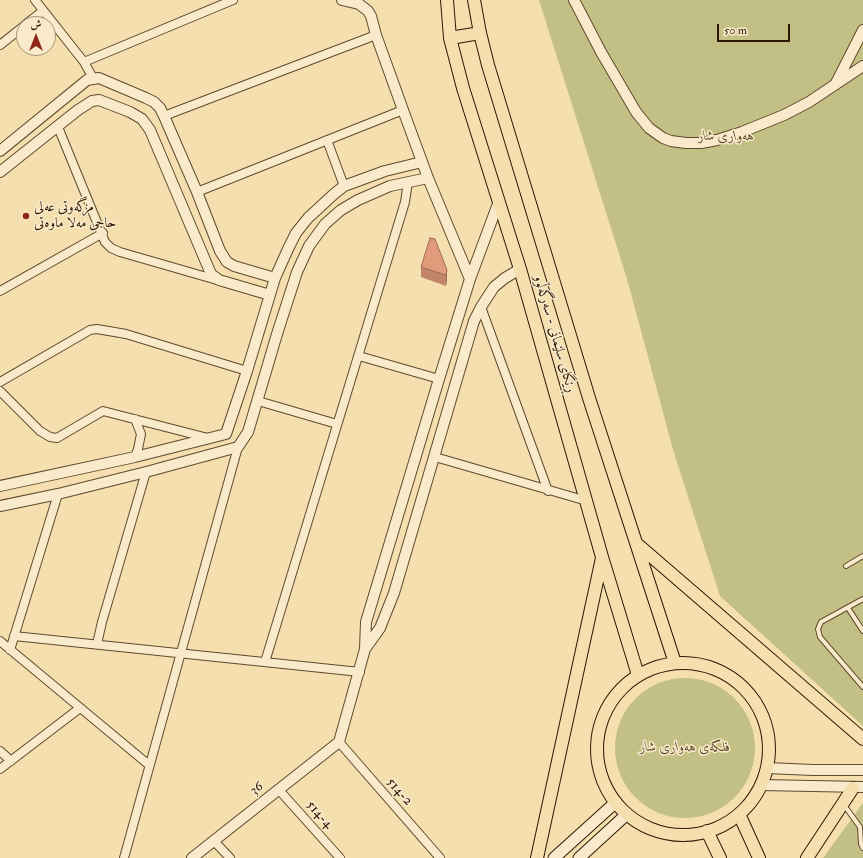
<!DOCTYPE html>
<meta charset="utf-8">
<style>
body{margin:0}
#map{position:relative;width:863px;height:858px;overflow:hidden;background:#f5dfae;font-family:"IM FELL Double Pica",Amiri,serif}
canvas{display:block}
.north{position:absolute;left:16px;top:16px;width:40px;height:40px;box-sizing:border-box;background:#f8eaca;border:1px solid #a7967b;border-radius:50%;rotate:0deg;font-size:11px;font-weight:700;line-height:16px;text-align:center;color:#2d1804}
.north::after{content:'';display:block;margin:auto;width:14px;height:18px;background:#8f2418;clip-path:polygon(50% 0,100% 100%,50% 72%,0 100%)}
.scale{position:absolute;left:717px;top:24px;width:73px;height:18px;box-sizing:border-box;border:2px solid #2d1804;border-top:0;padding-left:5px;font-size:12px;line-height:14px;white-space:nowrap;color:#2d1804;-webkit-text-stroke:3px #f8eaca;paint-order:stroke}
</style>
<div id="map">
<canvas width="863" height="858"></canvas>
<div class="north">ش</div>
<div class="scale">50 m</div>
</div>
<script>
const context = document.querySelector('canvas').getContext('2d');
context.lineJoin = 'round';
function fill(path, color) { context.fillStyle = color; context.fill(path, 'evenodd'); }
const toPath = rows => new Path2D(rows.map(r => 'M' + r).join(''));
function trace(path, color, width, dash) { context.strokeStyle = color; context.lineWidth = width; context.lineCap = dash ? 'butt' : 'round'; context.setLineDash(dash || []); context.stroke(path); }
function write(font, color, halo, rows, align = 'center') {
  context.font = font + ' "IM FELL Double Pica",Amiri,serif'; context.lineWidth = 3; context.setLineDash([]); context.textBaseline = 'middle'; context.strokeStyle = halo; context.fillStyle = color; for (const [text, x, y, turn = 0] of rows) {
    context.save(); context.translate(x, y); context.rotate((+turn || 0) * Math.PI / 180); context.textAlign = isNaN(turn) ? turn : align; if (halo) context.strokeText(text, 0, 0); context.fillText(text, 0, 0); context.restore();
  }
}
fill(toPath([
 [539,0,863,0,863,726,720,596,674,453,627,279],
 '615 748a70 70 0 1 1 140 0a70 70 0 1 1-140 0Z',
 [863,803,863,858,823,858]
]), '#c3c085');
const service = toPath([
 [846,566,863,556],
 [863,599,821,622,818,629,820,637,863,687],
 [848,608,863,631],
 [844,805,860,827,861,844,863,848]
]);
const minor = toPath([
 [35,0,84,62,93,78],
 [26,24,43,11],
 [0,45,24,26],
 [84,62,233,0],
 [164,116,376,35],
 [58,127,105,242,111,248,120,252,217,280],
 [327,140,344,186],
 [197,192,403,110],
 [0,291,103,233],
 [481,307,548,491],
 [359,356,439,379],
 [0,382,90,330,97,329,126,334,247,371],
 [0,391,40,431,50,437,57,438,103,411,208,438],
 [258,401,337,424],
 [135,457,138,449,141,434,135,419],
 [435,457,587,501],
 [14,636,360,672],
 [0,641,149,765],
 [97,644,102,622,146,472],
 [10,650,58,494],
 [265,662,405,202,408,182],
 [339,742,440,858],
 [0,751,11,761],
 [0,769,80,708],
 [279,790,340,858],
 [214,841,230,858],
 [124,858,238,447]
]);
const tertiary = toPath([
 [342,0,359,4,368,11,371,16,376,35,403,110,428,178,470,279],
 [574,0,601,52,636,112,649,128,663,138,671,141,686,143,701,143,717,140,742,132,784,115,809,102,863,66],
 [835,85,863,30],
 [0,151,87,80,99,78,146,98,154,102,160,108,164,116,197,192,220,251,227,262,234,266,275,278],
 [0,172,78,110,92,101,99,100,130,112,142,119,150,130,211,274,219,280,270,295],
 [0,486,135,457,226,434,247,371,275,278,288,249,296,233,308,218,334,194,344,186,385,171,422,162],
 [0,506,58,494,146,472,238,447,248,432,277,334,297,272,309,246,325,224,341,210,358,200,390,186,428,178],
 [365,649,380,628,394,593,474,321,481,307,494,287,505,278,520,269],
 [767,768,813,770,863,770],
 [761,785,863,787],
 [192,858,339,742,365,649,366,622,439,379,470,279,499,201]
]);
const secondary = toPath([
 [554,858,616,802],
 [579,858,627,814]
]);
const primary = toPath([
 [447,0,450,38,463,88,520,269,602,557,638,675],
 [474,0,480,33,488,65,589,398,675,663],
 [450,38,480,33],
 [637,544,863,739],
 '597 749a86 86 0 1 1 172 0a86 86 0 1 1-172 0Z',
 [739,814,759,858],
 [707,831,720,858],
 [537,858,602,558],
 [807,858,853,788]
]);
trace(service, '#5f4a2e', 6);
trace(minor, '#5f4a2e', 10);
trace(tertiary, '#5f4a2e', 12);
trace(secondary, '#2d1804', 13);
trace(primary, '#2d1804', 14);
trace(service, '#f8eaca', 4);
trace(minor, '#f8eaca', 8);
trace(tertiary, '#f8eaca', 10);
trace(secondary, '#f8eaca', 11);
trace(primary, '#f5dfae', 12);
fill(toPath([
 [421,267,447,270,447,280,446,286,421,277]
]), '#c28569');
fill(toPath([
 [447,270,447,280,446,286,446,275]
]), '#9e6c55');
const building = toPath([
 [430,238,435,239,447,270,446,275,421,267,430,238]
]);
fill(building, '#e29b7a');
trace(building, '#9e6c55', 1);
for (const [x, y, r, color] of [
 [26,216,4,"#8f2418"]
]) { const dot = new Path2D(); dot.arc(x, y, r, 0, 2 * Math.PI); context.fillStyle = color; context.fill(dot); trace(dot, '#f8eaca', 1.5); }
write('italic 14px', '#5a4a2b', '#f8eaca', [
 ["هەواری شار",726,137],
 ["فلکەی هەواری شار",685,748]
]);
write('14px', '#2d1804', '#f8eaca', [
 ["مزگەوتی عەلی",34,208],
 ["حاجی مەلا ماوەتی",34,224]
], 'left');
write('14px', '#2d1804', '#f8eaca', [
 ["ڕێگای سلێمانی - سەرگەڵوو",554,334,74],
 ["36",257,789,-38],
 ["514-2",399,792,49],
 ["514-4",319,815,48]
]);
</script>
